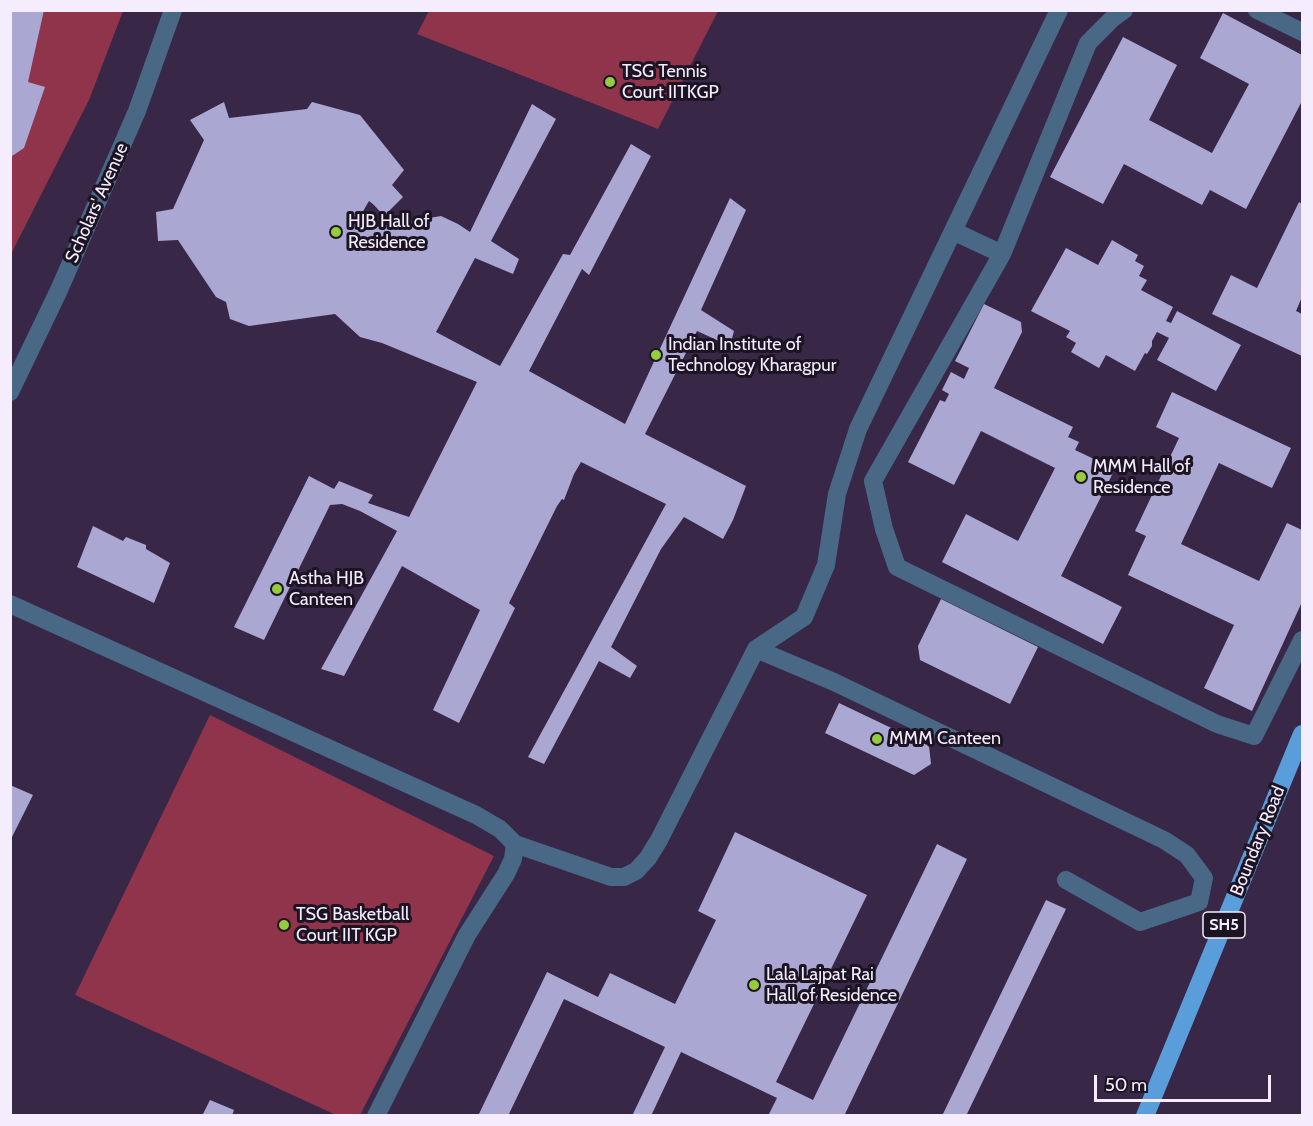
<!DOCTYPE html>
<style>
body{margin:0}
#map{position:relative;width:1313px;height:1126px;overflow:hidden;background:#392748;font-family:Cabin,sans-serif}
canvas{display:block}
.frame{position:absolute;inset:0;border:12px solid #f5edfe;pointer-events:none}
.scale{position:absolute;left:1094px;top:1075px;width:177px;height:27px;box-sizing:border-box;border:3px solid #f5edfe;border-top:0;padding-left:8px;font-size:18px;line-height:21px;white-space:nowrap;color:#f5edfe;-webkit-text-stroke:4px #1c1423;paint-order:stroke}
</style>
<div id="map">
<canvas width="1313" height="1126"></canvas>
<div class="frame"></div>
<div class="scale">50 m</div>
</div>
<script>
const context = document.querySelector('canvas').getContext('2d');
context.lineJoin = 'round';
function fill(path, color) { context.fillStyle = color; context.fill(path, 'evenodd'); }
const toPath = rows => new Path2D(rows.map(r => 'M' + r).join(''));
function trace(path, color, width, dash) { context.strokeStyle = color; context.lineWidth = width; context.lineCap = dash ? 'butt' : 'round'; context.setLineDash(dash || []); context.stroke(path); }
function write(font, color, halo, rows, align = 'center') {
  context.font = font + ' Cabin,sans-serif'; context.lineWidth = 6; context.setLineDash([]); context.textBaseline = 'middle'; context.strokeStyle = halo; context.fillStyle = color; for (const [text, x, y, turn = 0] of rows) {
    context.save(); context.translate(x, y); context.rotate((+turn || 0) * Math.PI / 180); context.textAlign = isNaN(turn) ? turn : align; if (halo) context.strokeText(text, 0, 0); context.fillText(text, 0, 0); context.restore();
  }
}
fill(toPath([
 [11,11,123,11,89,100,11,254],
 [429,11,429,10,718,11,658,129,417,34],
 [210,715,494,856,360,1115,336,1115,75,995]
]), '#8f344b');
fill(toPath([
 [10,10,44,10,28,82,45,87,24,148,12,156,10,159],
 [1223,13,1302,55,1302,101,1246,209,1210,190,1202,205,1124,164,1103,204,1050,177,1123,37,1177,65,1149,120,1212,153,1249,84,1200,58],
 [224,102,229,118,307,109,312,102,360,115,404,170,392,185,403,197,384,216,374,205,369,201,358,220,376,227,441,216,458,224,470,232,532,104,556,119,491,241,519,259,513,274,475,258,436,332,500,366,563,254,570,255,631,144,651,156,589,275,582,269,529,371,625,424,730,198,746,210,701,310,734,331,730,346,697,331,645,434,746,486,733,520,723,539,684,517,661,549,611,647,637,666,630,678,599,661,544,764,528,757,666,504,581,462,574,474,564,500,562,499,557,506,509,603,515,608,459,723,433,710,480,610,402,566,344,676,321,669,397,531,360,511,342,504,330,505,264,640,234,627,309,476,334,489,339,481,373,495,368,503,409,517,477,382,382,343,360,337,335,314,249,326,230,319,226,302,216,297,178,240,158,241,156,212,173,209,204,140,190,120],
 [1299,202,1302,204,1302,297,1296,311,1302,314,1302,356,1212,314,1231,275,1257,288],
 [1112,240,1138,255,1135,261,1144,266,1139,276,1147,280,1141,290,1173,307,1166,321,1171,323,1177,311,1241,345,1216,391,1157,360,1169,338,1157,332,1152,341,1152,346,1147,354,1145,353,1135,371,1106,355,1099,368,1071,352,1076,343,1066,337,1070,331,1031,311,1066,248,1098,265],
 [984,304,1021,322,1022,332,994,388,1073,427,1068,437,1079,442,1075,450,1115,469,1061,576,1122,607,1103,644,942,562,966,514,1018,541,1055,468,981,431,954,485,908,462,940,400,945,402,949,394,942,390,951,372,964,379,969,368,955,361],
 [1172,392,1291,448,1272,488,1219,463,1181,544,1259,581,1287,523,1302,530,1302,602,1252,711,1204,688,1234,625,1128,575,1146,536,1135,531,1179,438,1156,427],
 [93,526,123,541,126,537,146,545,146,549,170,563,154,603,77,567],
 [941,599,1038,647,1010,704,920,660,918,646],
 [839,703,929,746,931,764,914,775,825,733],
 [10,785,33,795,10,841],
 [735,832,867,895,776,1082,813,1100,937,844,967,859,845,1114,848,1116,768,1116,777,1098,681,1052,651,1116,632,1116,665,1047,564,999,508,1116,478,1116,547,972,598,997,610,973,675,1004,716,920,698,911],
 [1046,900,1066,909,966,1116,942,1116],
 [210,1100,234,1110,232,1116,202,1116]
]), '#aaa7d2');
trace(toPath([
 [1124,10,1113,18,1088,43,1002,254,873,481,884,529,897,567,1217,724,1254,736,1302,640],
 [1257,10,1302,32],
 [953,231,1002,254],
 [10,392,59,290,137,111,173,10],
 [10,604,476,815,500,829,515,844,513,859,506,874,467,935,376,1116],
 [756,649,834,682,1164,840,1187,855,1204,878,1199,902,1140,922,1066,880],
 [515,844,611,877,624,877,636,871,648,858,659,840,756,649,804,617,826,565,837,494,858,429,1059,10]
]), '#486886', 18);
trace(toPath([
 [1145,1116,1302,734]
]), '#5a9ddb', 18);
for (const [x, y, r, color] of [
 [610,82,6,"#95cc3b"],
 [336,232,6,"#95cc3b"],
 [656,355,6,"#95cc3b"],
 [1081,477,6,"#95cc3b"],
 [277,589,6,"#95cc3b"],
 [877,739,6,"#95cc3b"],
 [284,925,6,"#95cc3b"],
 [754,985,6,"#95cc3b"]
]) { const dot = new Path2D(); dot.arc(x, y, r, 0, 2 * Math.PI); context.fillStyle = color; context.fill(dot); trace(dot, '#1c1423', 2); }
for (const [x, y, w] of [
 [1224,925,42]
]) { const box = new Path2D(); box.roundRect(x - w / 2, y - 13, w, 26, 4.5); context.fillStyle = '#1c1423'; context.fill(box); trace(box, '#f5edfe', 1.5); }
write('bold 16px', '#f5edfe', null, [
 ["SH5",1224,925]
]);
write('18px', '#f5edfe', '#1c1423', [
 ["TSG Tennis",622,72],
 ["Court IITKGP",622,93],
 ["HJB Hall of",348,222],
 ["Residence",348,243],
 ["Indian Institute of",668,345],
 ["Technology Kharagpur",668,366],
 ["MMM Hall of",1093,467],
 ["Residence",1093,488],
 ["Astha HJB",289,579],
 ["Canteen",289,600],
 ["MMM Canteen",889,739],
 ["TSG Basketball",296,915],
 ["Court IIT KGP",296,936],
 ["Lala Lajpat Rai",766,975],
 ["Hall of Residence",766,996]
], 'left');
write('18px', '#f5edfe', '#1c1423', [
 ["Scholars' Avenue",97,203,-66],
 ["Boundary Road",1258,841,-68]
]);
</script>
